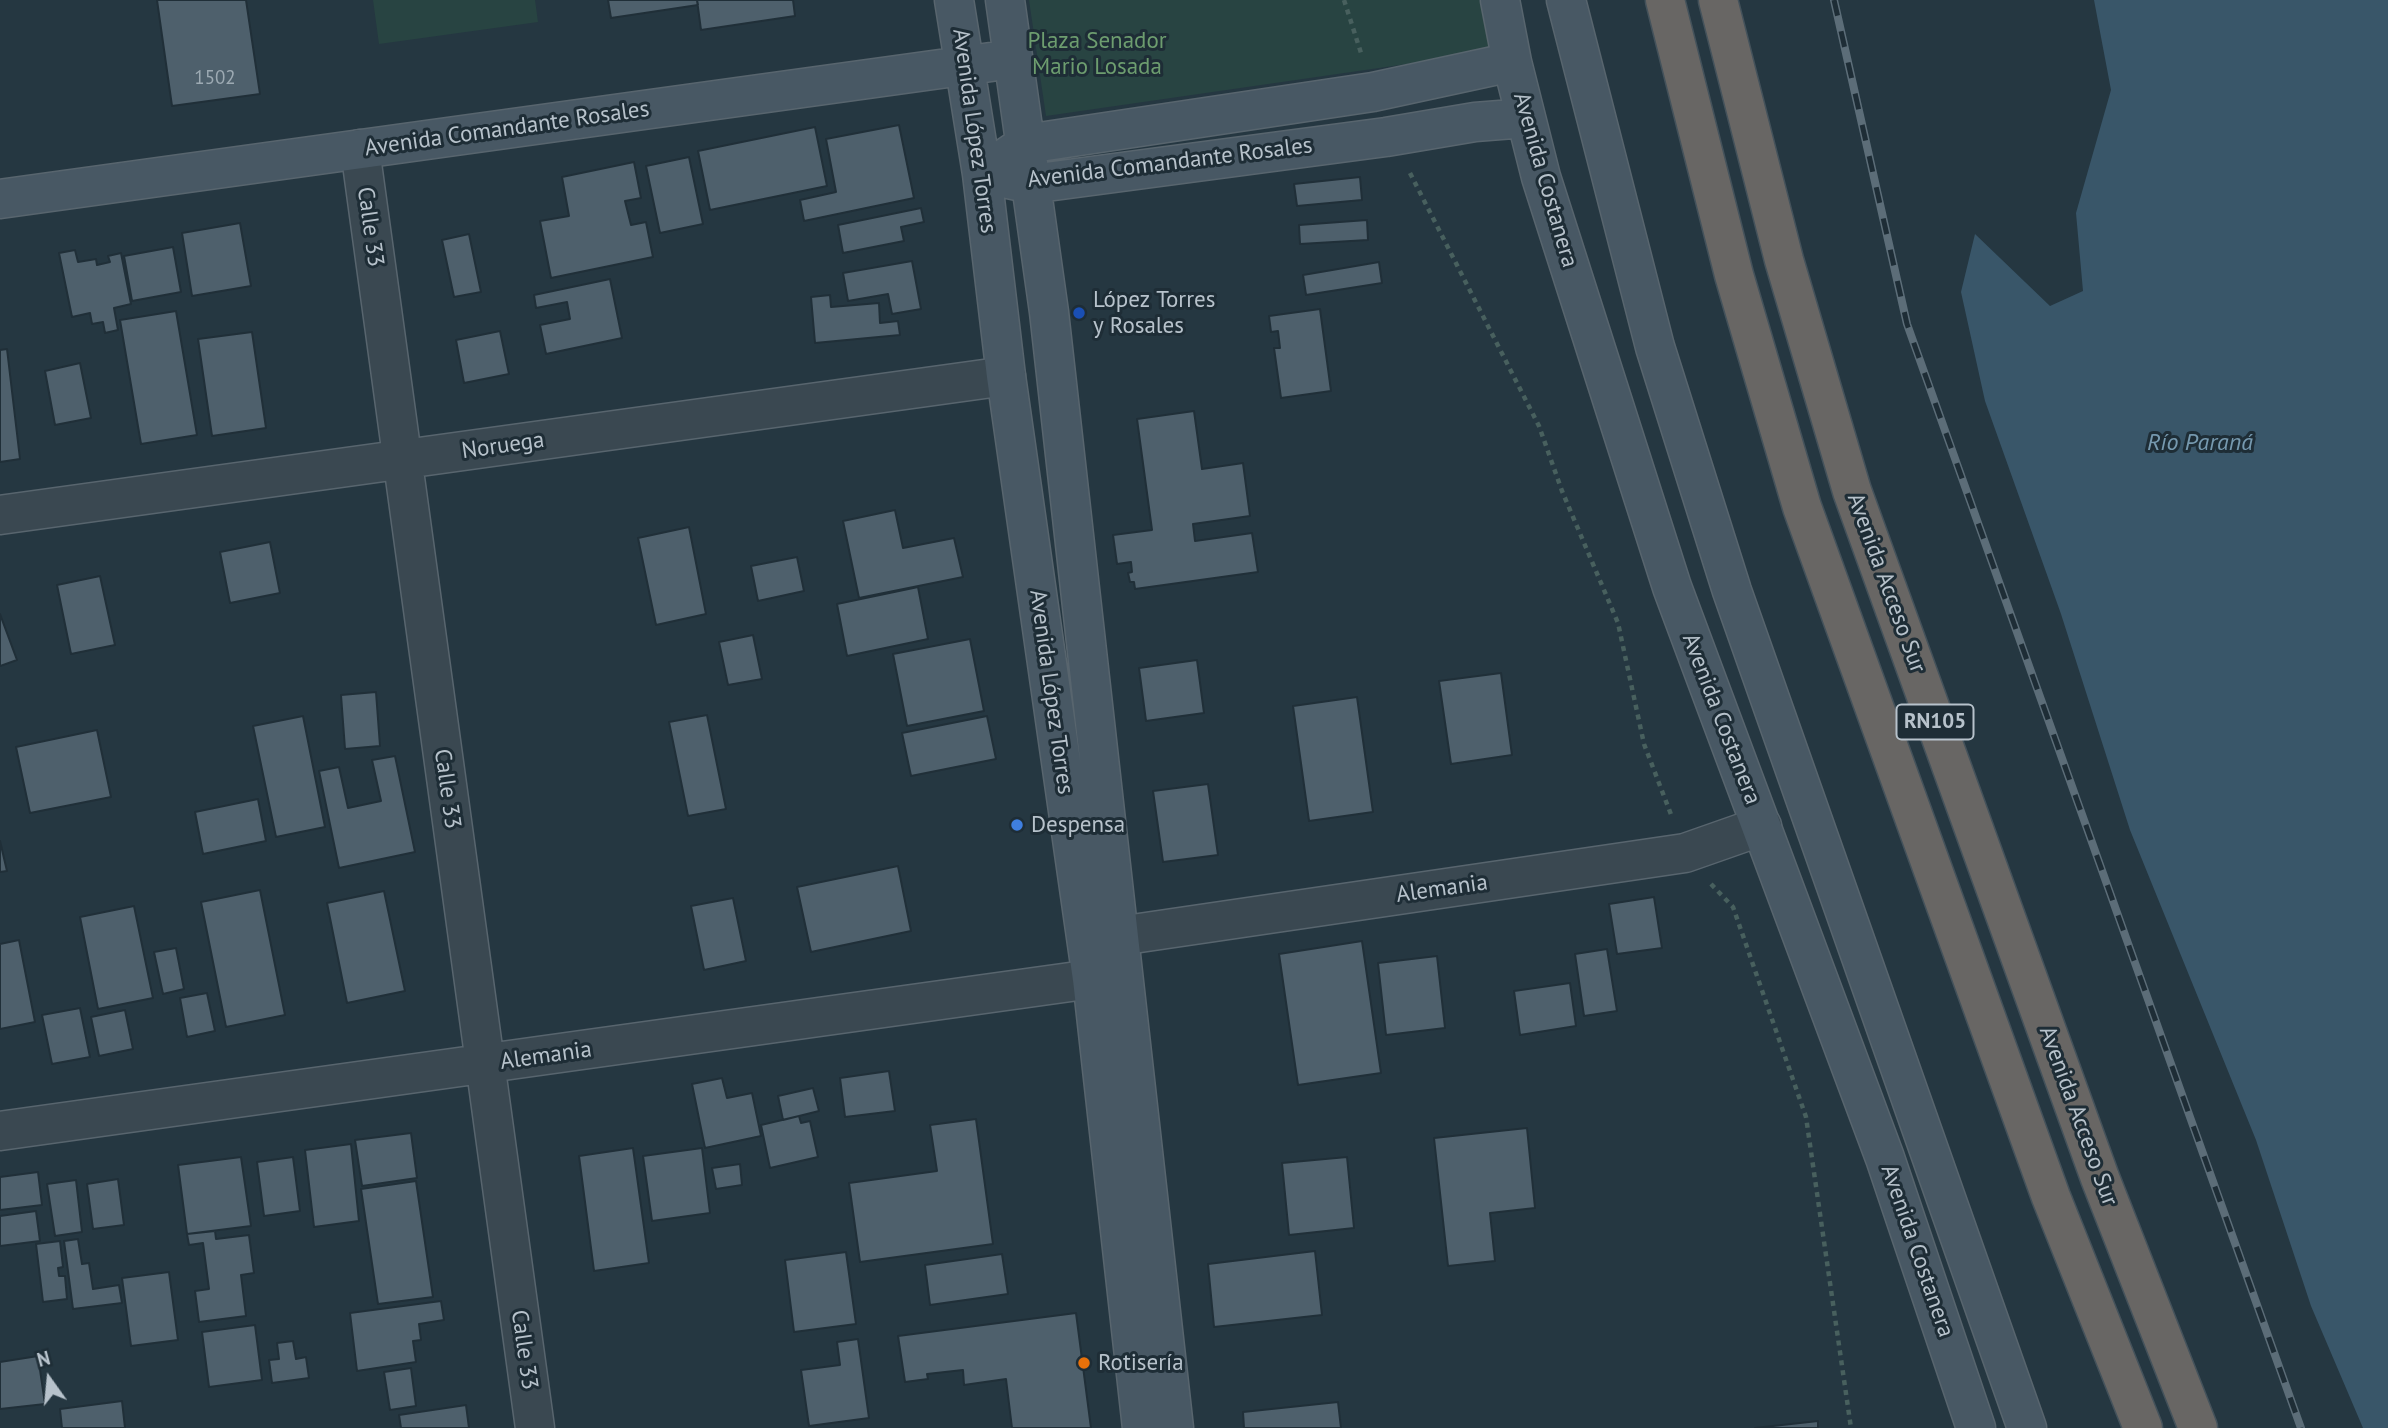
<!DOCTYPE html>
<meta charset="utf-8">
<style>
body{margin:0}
#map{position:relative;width:2388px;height:1428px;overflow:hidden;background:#253741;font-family:"PT Sans",sans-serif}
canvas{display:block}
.north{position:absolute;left:14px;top:1344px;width:70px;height:70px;-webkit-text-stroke:5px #1e2d36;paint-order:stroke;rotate:345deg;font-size:19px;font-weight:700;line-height:28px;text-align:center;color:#b7c2cb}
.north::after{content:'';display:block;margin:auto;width:24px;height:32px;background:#b7c2cb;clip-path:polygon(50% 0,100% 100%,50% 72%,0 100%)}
</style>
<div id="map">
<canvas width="2388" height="1428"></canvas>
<div class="north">N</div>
</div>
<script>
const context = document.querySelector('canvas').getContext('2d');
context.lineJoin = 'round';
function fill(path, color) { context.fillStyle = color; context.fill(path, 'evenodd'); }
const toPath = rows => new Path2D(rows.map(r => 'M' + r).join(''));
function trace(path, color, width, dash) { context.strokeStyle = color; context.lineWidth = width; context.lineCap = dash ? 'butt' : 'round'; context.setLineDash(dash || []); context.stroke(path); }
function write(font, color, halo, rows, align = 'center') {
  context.font = font + ' "PT Sans",sans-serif'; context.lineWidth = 6; context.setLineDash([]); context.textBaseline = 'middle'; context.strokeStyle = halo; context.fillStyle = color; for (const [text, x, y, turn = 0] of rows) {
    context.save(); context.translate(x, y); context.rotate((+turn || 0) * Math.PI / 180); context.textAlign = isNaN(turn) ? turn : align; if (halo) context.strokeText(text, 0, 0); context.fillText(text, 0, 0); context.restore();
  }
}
fill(toPath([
 [373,0,535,0,538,22,379,44],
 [1029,0,1482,0,1490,52,1046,116]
]), '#284442');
fill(toPath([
 [2094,0,2388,0,2388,1428,2363,1428,2311,1306,2256,1140,2130,830,2061,614,1985,401,1961,292,1975,234,2050,306,2083,291,2076,213,2111,90]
]), '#395669');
const building = toPath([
 [157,0,246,0,260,94,172,106,157,0],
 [608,0,697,0,698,5,611,18,608,0],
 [697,0,793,0,795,16,701,30,697,0],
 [899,125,914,198,804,221,800,200,836,192,826,139,899,125],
 [815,127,827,186,710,210,698,151,815,127],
 [689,157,703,224,660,233,646,166,689,157],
 [634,162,641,198,625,201,631,225,646,222,653,257,551,278,540,221,569,216,562,177,634,162],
 [1360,177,1362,200,1297,206,1294,184,1360,177],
 [921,208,924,222,901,227,904,241,843,253,838,225,921,208],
 [1367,220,1368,240,1300,244,1299,225,1367,220],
 [240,223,251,286,192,296,182,233,240,223],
 [469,234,481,292,454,297,442,240,469,234],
 [173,247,181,292,132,301,124,256,173,247],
 [75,250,78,262,96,259,97,265,110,262,108,256,121,253,131,304,114,308,118,330,105,333,103,322,92,324,90,313,72,317,59,253,75,250],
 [912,261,921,309,892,314,888,294,848,301,843,273,912,261],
 [1379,262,1382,283,1306,295,1303,275,1379,262],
 [610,279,622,338,546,354,540,325,570,319,567,302,536,308,534,295,610,279],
 [830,295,831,307,879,303,880,323,898,321,900,335,815,343,811,297,830,295],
 [1320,309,1331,391,1281,398,1274,348,1280,348,1278,331,1271,332,1269,316,1320,309],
 [176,311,197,435,141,444,120,320,176,311],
 [500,331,509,374,464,383,456,340,500,331],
 [252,332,266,428,212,436,198,339,252,332],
 [7,349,20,459,0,462,0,350,7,349],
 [80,363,91,418,55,425,45,371,80,363],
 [1194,411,1202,469,1243,463,1250,516,1193,524,1195,541,1252,533,1258,572,1135,589,1134,582,1130,582,1128,573,1132,572,1131,562,1117,564,1113,535,1152,530,1137,419,1194,411],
 [895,510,903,548,954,538,963,577,859,598,843,521,895,510],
 [689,527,706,614,656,625,638,538,689,527],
 [270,542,280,593,230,603,220,552,270,542],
 [797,557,804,591,758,601,751,566,797,557],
 [100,576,115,645,71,654,57,585,100,576],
 [918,587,928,639,847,656,837,604,918,587],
 [0,614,17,660,0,666,0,614],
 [753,635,762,679,728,685,719,642,753,635],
 [970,639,984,711,907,726,893,654,970,639],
 [1197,660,1204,713,1146,721,1139,668,1197,660],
 [1501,673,1512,755,1451,764,1439,681,1501,673],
 [376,692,380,746,345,749,341,695,376,692],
 [1357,697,1373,812,1309,821,1293,706,1357,697],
 [707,715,726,809,688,816,669,722,707,715],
 [303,716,325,827,276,837,253,726,303,716],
 [987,716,996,759,911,776,902,733,987,716],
 [97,730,111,797,30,813,16,747,97,730],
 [395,756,415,852,339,868,319,771,339,767,348,808,381,801,372,760,395,756],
 [1208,784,1218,855,1163,862,1153,791,1208,784],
 [258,799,266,841,203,854,195,812,258,799],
 [0,841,7,871,0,872,0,841],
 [898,866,911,931,811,952,797,887,898,866],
 [260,890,285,1015,226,1027,201,902,260,890],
 [384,891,405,991,347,1003,327,903,384,891],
 [1654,897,1662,948,1617,954,1609,904,1654,897],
 [733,898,746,961,704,970,691,906,733,898],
 [134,906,153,998,98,1009,80,917,134,906],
 [19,940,35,1022,0,1029,0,944,19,940],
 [1362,941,1381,1073,1298,1085,1279,954,1362,941],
 [176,948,184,989,163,994,154,952,176,948],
 [1607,949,1617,1011,1584,1016,1575,954,1607,949],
 [1437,956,1445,1028,1386,1035,1378,963,1437,956],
 [1570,983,1576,1026,1520,1035,1514,991,1570,983],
 [207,993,215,1031,187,1037,180,998,207,993],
 [80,1008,90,1057,52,1064,42,1015,80,1008],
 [125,1010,133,1049,99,1056,91,1017,125,1010],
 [889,1071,895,1111,845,1117,840,1078,889,1071],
 [722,1078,727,1098,752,1093,761,1136,705,1148,692,1084,722,1078],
 [813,1088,819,1111,783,1120,778,1096,813,1088],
 [799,1116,801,1123,810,1121,818,1157,770,1168,761,1125,799,1116],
 [976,1119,993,1244,860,1262,849,1183,937,1171,930,1125,976,1119],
 [1527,1128,1535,1208,1490,1213,1495,1261,1448,1266,1434,1138,1527,1128],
 [411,1133,417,1178,362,1186,355,1140,411,1133],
 [351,1144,359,1221,314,1227,305,1150,351,1144],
 [633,1148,649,1263,594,1271,579,1156,633,1148],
 [702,1148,710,1213,652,1221,643,1156,702,1148],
 [241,1157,251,1226,187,1234,178,1165,241,1157],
 [293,1157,300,1211,264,1216,257,1162,293,1157],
 [1347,1157,1354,1228,1289,1235,1282,1163,1347,1157],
 [740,1164,742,1185,716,1189,712,1168,740,1164],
 [38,1172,42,1205,0,1210,0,1177,38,1172],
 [118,1179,124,1225,93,1229,87,1184,118,1179],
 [76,1180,82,1232,55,1236,47,1184,76,1180],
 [416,1181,433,1297,378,1304,361,1189,416,1181],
 [36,1211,40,1241,0,1246,0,1216,36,1211],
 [215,1231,216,1239,249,1235,254,1273,241,1275,246,1316,199,1322,195,1291,209,1289,203,1243,189,1245,187,1234,215,1231],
 [78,1239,82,1264,89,1263,93,1289,119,1285,122,1303,73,1309,64,1241,78,1239],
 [60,1241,63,1267,58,1268,59,1276,65,1276,67,1299,43,1302,36,1244,60,1241],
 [1315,1251,1322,1315,1214,1327,1208,1264,1315,1251],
 [846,1252,856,1324,794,1332,785,1260,846,1252],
 [1002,1254,1008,1294,930,1305,925,1265,1002,1254],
 [169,1272,178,1340,131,1346,122,1278,169,1272],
 [441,1301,444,1320,419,1324,421,1340,413,1341,416,1362,357,1371,350,1313,441,1301],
 [1076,1313,1091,1428,1012,1428,1006,1379,964,1385,963,1370,927,1374,928,1379,905,1382,898,1336,1076,1313],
 [255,1325,262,1380,209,1387,202,1332,255,1325],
 [858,1339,869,1418,809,1426,801,1370,840,1365,837,1342,858,1339],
 [293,1341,296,1359,306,1357,309,1378,272,1383,269,1360,279,1359,277,1343,293,1341],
 [38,1356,45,1404,0,1409,0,1362,38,1356],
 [411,1368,416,1406,390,1410,384,1372,411,1368],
 [122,1401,125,1428,62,1428,60,1409,122,1401],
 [1338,1402,1341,1428,1244,1428,1243,1412,1338,1402],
 [466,1405,469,1428,401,1428,399,1415,466,1405],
 [1818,1421,1818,1428,1755,1428,1818,1421]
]);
fill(building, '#4e606c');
trace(building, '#202f38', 2);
const minor = toPath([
 [360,149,535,1428],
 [0,515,1006,376],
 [1119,936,1685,853,1762,826],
 [0,1131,1092,979]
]);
const secondary = toPath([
 [954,0,982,174,1006,376,1092,979,1142,1428],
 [1005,0,1049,312,1174,1428],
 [1500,0,1512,62,1541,177,1672,587,1885,1158,1976,1428],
 [1566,0,1655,347,1732,591,2027,1428],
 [1004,159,1026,144,1373,92,1512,62],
 [1008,179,1031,184,1386,137,1475,122,1526,118],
 [0,199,991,62]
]);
const trunk = toPath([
 [1665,0,1734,275,1802,507,2051,1197,2143,1428],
 [1718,0,1784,260,1852,491,2100,1178,2198,1428]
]);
trace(minor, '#58656e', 41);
trace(secondary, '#58656e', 41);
trace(trunk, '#44525b', 41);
trace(toPath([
 [1344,0,1362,56],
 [1410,173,1539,426,1562,491,1618,623,1644,744,1672,817],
 [1711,884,1733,907,1806,1117,1851,1428]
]), '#48605e', 4.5, [5, 5]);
trace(minor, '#3a4851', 38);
trace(secondary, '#485864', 38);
trace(trunk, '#686664', 38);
const rail = toPath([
 [1834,0,1907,324,2301,1428]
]);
trace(rail, '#5c6d78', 8);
trace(rail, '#1e2d36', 5, [16]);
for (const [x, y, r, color] of [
 [1079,313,7,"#1a4fb4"],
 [1017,825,7,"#3f7fe0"],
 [1084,1363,7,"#e8710a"]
]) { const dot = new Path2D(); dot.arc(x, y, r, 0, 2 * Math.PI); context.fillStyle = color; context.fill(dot); trace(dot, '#1e2d36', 2.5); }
write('19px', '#9daab3', null, [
 ["1502",215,79]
]);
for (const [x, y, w] of [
 [1935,722,77]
]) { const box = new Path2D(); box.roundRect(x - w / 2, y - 17.5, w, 35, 5); context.fillStyle = '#1e2d36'; context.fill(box); trace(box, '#b7c2cb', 2); }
write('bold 21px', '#b7c2cb', null, [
 ["RN105",1935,722]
]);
write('23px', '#6d9d6f', '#1e2d36', [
 ["Plaza Senador",1097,41],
 ["Mario Losada",1097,67]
]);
write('23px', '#b7c2cb', '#1e2d36', [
 ["Avenida Comandante Rosales",507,129,-8],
 ["Avenida López Torres",974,131,82],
 ["Avenida Comandante Rosales",1170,163,-7],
 ["Avenida Costanera",1545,180,74],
 ["Calle 33",370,227,82],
 ["Noruega",503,446,-8],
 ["Avenida Acceso Sur",1886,583,70],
 ["Avenida López Torres",1051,692,82],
 ["Avenida Costanera",1721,719,69],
 ["Calle 33",447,789,82],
 ["Alemania",1442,889,-8],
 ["Alemania",546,1056,-8],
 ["Avenida Acceso Sur",2078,1116,70],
 ["Avenida Costanera",1917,1251,71],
 ["Calle 33",524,1350,82]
]);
write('23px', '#b7c2cb', '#1e2d36', [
 ["López Torres",1093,300],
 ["y Rosales",1093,326],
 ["Despensa",1031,825],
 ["Rotisería",1098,1363]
], 'left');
write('italic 24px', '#7699af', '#1e2d36', [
 ["Río Paraná",2200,443]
]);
</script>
